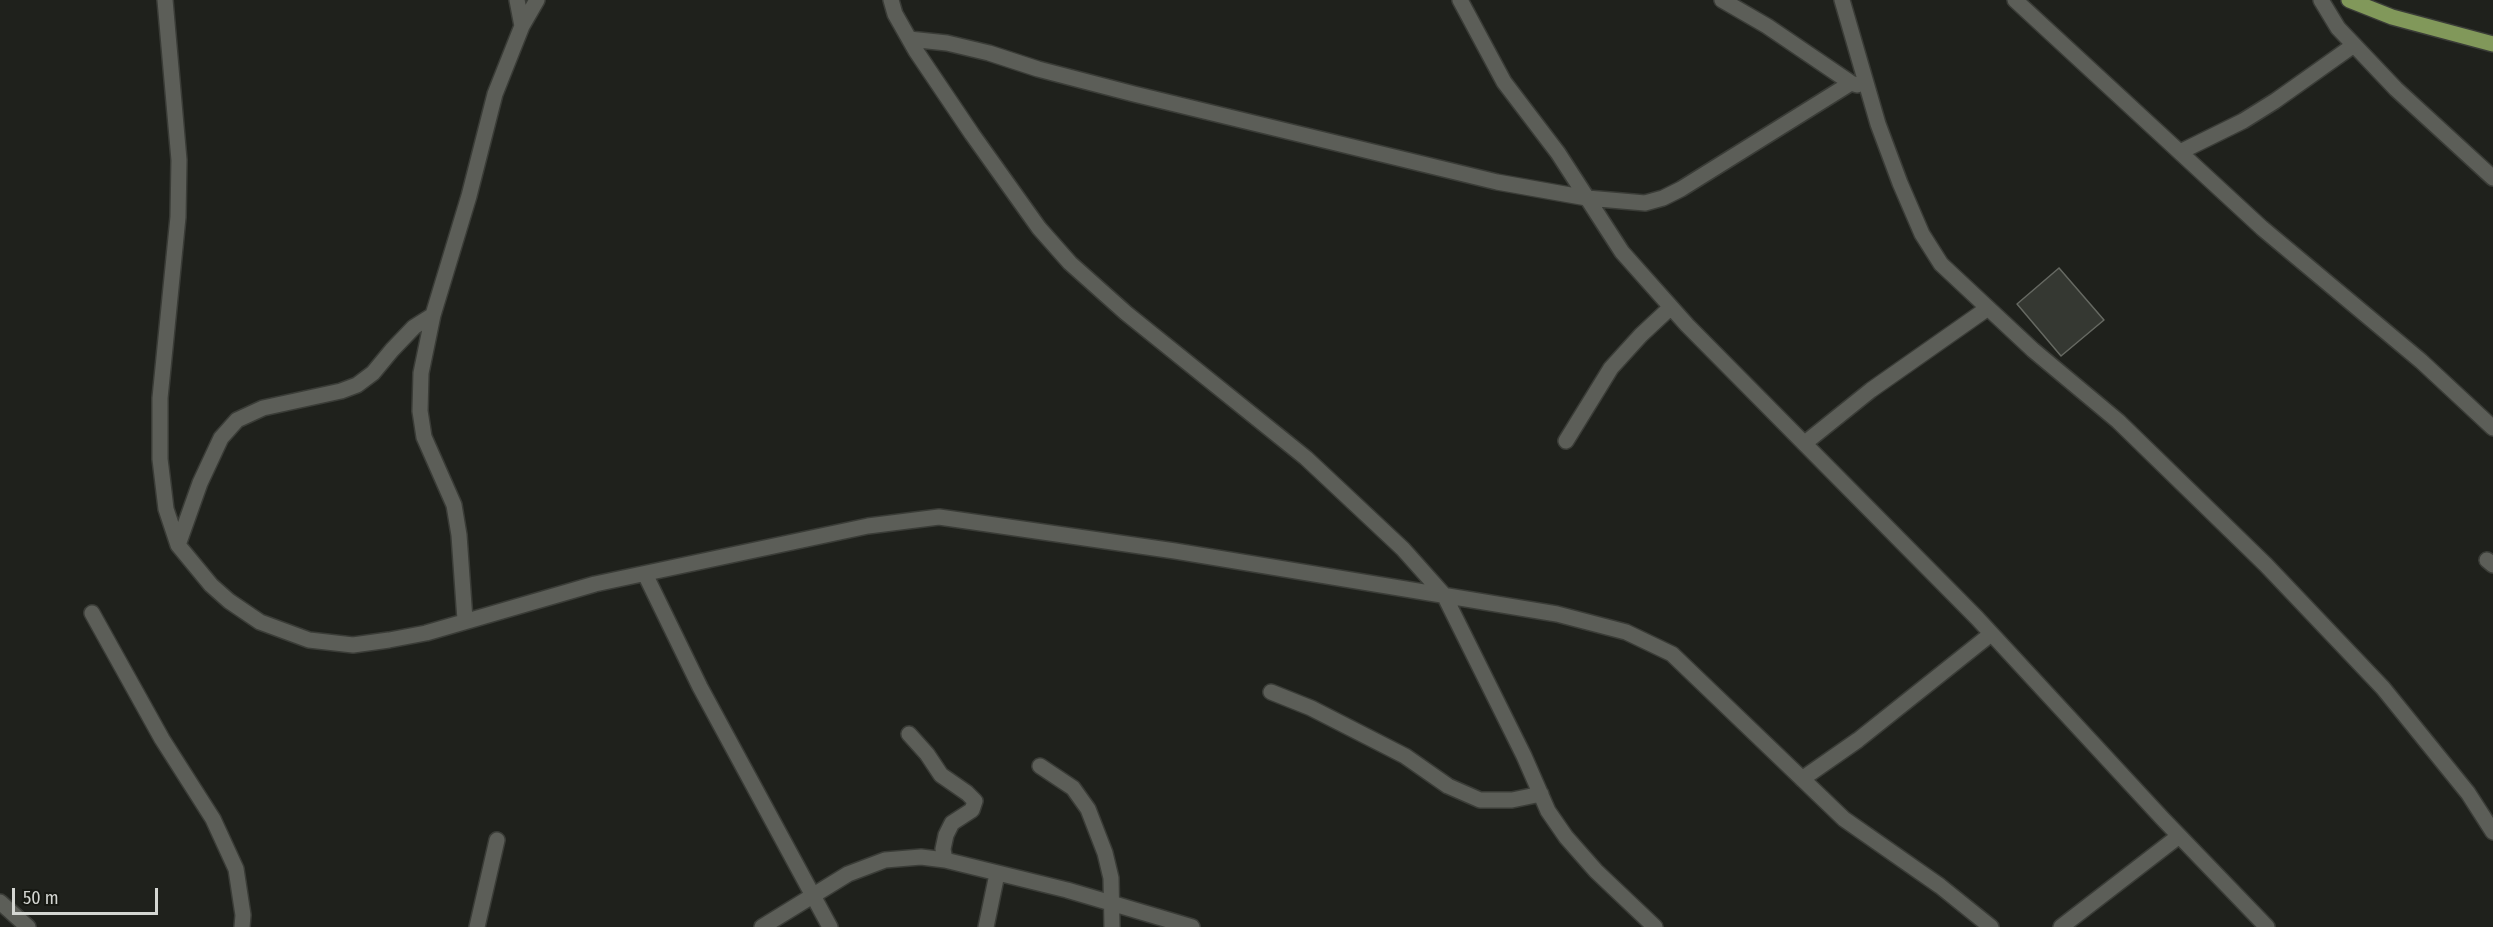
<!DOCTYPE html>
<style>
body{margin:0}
#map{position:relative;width:2493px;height:927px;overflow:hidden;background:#1f211c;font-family:"Fira Sans Condensed",sans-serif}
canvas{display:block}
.scale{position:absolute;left:12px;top:888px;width:146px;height:27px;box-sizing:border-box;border:3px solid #d4d6d2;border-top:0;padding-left:8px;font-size:18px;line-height:21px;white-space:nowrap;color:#d4d6d2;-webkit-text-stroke:4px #161812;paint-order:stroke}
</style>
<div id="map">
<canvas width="2493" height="927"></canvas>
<div class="scale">50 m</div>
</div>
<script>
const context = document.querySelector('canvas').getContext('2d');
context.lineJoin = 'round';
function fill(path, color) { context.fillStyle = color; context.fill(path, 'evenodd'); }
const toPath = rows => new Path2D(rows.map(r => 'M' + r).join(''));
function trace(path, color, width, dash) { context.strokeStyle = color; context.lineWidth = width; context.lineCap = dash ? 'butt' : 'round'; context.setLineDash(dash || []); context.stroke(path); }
const building = toPath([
 [2059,268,2104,320,2061,356,2017,304,2059,268]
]);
fill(building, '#353832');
trace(building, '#666962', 1.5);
const minor = toPath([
 [165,0,179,160,178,217,160,398,160,459,166,509,178,545,211,585,229,601,260,622,309,640,353,645,389,640,426,633,595,584,868,526,939,517,1175,551,1557,614,1626,632,1672,654,1844,819,1940,886,1991,927],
 [517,0,522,26],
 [891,0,895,14,916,51,972,134,1039,228,1070,263,1126,313,1306,458,1403,549,1444,595,1524,756,1548,811,1566,837,1596,871,1655,927],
 [1460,0,1504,82,1558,153,1622,252,1687,325,1977,618,2162,818,2267,927],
 [1722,0,1767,26,1851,83,1857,85],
 [1842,0,1878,124,1900,183,1922,234,1941,264,2033,350,2118,421,2266,565,2383,688,2468,793,2493,832],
 [2015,0,2262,228,2421,361,2493,428],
 [2321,0,2338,28,2396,89,2493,178],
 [909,39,947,43,989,53,1038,69,1134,94,1497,182,1587,198,1645,203,1663,198,1681,189,1851,83],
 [2180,152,2243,121,2275,101,2354,45],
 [1566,441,1611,368,1641,335,1671,307],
 [1805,443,1871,390,1988,308],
 [178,545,200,483,221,438,237,420,263,408,341,391,357,385,373,373,392,350,414,327,433,315],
 [2487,560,2493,565],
 [645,574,700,687,830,927],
 [92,613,162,739,213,819,236,869,243,915,242,927],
 [465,620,459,535,454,505,424,437,420,411,421,373,433,315,469,196,495,94,522,26,537,0],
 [1271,692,1311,708,1405,756,1448,786,1480,800,1512,800,1541,794],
 [909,734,927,754,941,775,967,793,975,801,972,810,952,823,946,835,943,849,945,860],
 [1040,766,1073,788,1088,809,1105,853,1111,878,1112,927],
 [1802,779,1858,740,1991,634],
 [0,902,28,927],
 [477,927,497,840],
 [762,927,848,874,885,860,921,857,945,860,1067,890,1192,927],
 [986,927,997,874],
 [2061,927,2179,836]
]);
const major = toPath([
 [2349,0,2392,17,2493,44]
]);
trace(minor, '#3a3c37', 18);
trace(major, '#3a3c37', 18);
trace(minor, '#5c5e58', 15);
trace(major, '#81985a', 15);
</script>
